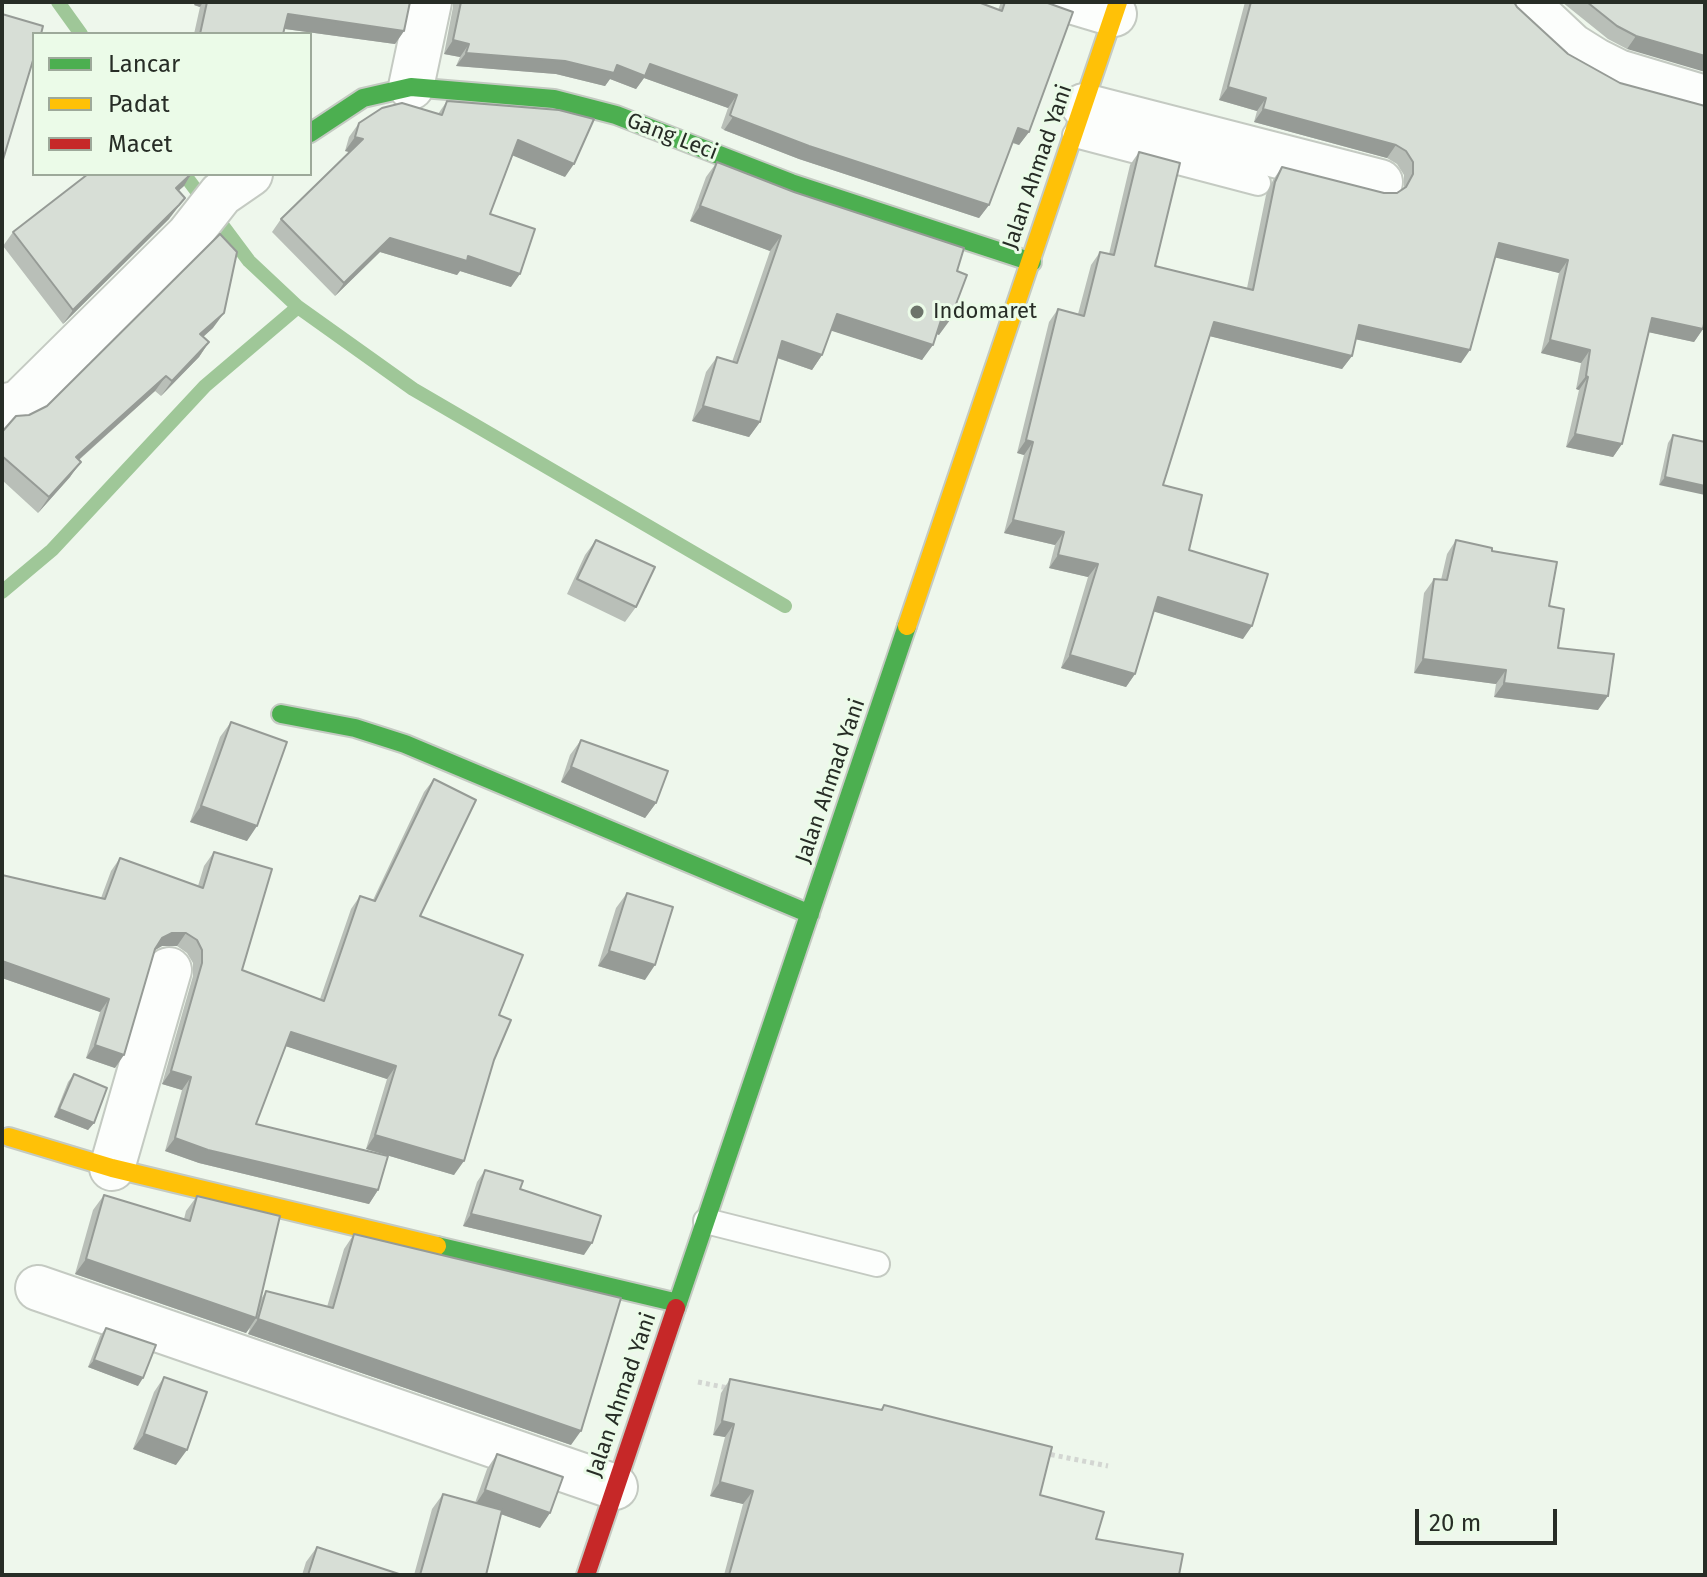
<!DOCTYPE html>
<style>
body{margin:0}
#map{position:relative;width:1707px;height:1577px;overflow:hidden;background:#eef7ec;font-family:"Fira Sans",sans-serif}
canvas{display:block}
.frame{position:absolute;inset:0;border:4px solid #272d26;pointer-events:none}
.legend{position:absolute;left:32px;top:32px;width:280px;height:144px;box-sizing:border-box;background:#ebfbe8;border:2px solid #9da99a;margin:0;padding:10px 14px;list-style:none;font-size:24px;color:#272d26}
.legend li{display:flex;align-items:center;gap:16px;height:40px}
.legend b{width:40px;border:2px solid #9da99a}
.scale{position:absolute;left:1415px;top:1509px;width:142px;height:36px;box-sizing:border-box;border:4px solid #272d26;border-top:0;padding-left:10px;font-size:24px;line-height:28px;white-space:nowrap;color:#272d26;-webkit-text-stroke:6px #ebfbe8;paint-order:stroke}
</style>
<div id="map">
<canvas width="1707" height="1577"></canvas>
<div class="frame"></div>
<ul class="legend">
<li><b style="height:10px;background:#4caf50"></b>Lancar</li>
<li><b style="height:10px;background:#ffc107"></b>Padat</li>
<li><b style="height:10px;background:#c62828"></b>Macet</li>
</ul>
<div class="scale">20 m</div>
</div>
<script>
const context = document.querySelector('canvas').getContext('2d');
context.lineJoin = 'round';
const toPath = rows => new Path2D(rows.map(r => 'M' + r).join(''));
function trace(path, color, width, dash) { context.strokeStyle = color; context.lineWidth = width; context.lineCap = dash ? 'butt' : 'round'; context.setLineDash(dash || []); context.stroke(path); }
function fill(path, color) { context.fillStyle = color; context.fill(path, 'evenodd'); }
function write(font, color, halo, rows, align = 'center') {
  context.font = font + ' "Fira Sans",sans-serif'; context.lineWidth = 6; context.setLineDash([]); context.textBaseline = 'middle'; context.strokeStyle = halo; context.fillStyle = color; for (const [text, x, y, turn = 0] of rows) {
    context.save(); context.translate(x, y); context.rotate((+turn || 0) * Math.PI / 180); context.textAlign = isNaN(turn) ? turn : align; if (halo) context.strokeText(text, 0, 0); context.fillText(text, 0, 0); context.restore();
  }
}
trace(toPath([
 [58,2,81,34],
 [184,174,249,261,298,307,413,389,785,606],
 [2,592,52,550,205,386,298,307]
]), '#9fc798', 14);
const lane = toPath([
 [1075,135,1258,183],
 [706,1221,877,1264]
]);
const street = toPath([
 [1074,2,1114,14],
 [1525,2,1572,46,1596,61,1618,72,1705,98],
 [411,87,429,2],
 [1084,106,1380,182],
 [2,407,19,403,188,236,221,194,250,174],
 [112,1168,169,970],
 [38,1288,615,1487]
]);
const fast = toPath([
 [310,133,363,98,411,87,554,99,616,115,791,183,1032,262],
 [281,714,355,728,405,744,810,914],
 [437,1246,678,1303],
 [676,1308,907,626]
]);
const slow = toPath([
 [907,626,1118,2],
 [9,1137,112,1168,437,1246]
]);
const jam = toPath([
 [586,1575,676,1308]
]);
trace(lane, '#c4cac2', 28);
trace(street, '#c4cac2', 48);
trace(fast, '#c4cac2', 22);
trace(slow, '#c4cac2', 22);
trace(jam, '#c4cac2', 22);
trace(toPath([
 [698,1382,728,1388],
 [1043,1453,1108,1466]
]), '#d3d6d2', 5, [4, 4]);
trace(lane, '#fcfefc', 24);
trace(street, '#fcfefc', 44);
trace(fast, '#4caf50', 18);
trace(slow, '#ffc107', 18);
trace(jam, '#c62828', 18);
fill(toPath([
 [195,2,410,2,404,31,395,44,285,29,283,34,194,34,200,7,194,5],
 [453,2,978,2,998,10,1001,2,1045,2,1029,132,1019,145,1012,143,989,205,979,218,799,159,724,130,721,128,728,108,644,78,636,89,610,79,605,86,556,74,456,66,460,57,444,54,453,7],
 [1245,2,1514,2,1703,329,1694,342,1649,332,1622,444,1613,457,1566,447,1579,390,1576,389,1581,363,1541,353,1559,273,1495,257,1461,363,1356,339,1352,356,1342,369,1210,336,1163,485,1189,550,1243,639,1154,611,1135,674,1126,687,1061,668,1088,577,1049,568,1055,545,1004,533,1024,455,1017,453,1049,322,1058,309,1078,314,1091,265,1100,252,1109,254,1130,165,1139,152,1155,266,1247,288,1266,195,1273,180,1282,167,1384,193,1397,193,1404,187,1404,175,1397,164,1387,158,1254,122,1257,111,1219,100],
 [1562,2,1705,2,1627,49,1608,39],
 [447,101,565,177,513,155,490,214,511,287,460,271,457,275,380,252,335,296,272,232,281,219,350,152,345,151,349,137,359,123,438,114],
 [717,162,957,271,939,335,937,334,922,360,831,330,822,355,812,370,777,358,760,422,749,437,692,421,706,372,717,357,732,362,770,251,690,221,706,177],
 [184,186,178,191,169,219,63,324,3,246,13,232],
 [213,328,203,336,209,342,199,357,161,396,155,391,79,460,70,477,38,513,2,480,2,432,47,406],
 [1673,435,1705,442,1659,485,1668,443],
 [596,540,636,607,625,622,567,594,585,555],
 [1456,540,1492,551,1549,606,1558,648,1598,710,1494,697,1496,684,1414,673,1424,593,1434,579,1441,580,1447,554],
 [231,722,247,841,190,822,220,737],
 [581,740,656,803,645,818,561,782,570,755],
 [434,779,420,916,499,1015,494,1060,454,1175,366,1149,387,1079,286,1046,256,1124,378,1190,369,1204,199,1163,165,1151,182,1090,162,1084,193,976,193,963,187,953,177,946,162,946,154,950,115,1068,86,1058,100,1012,2,978,2,875,101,898,111,871,120,858,198,886,204,866,214,852,242,970,320,999,351,909,360,896,373,900,424,792],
 [627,893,645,980,598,966,616,908],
 [74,1074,94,1123,88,1130,54,1117,68,1082],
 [485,1170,520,1189,584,1255,463,1226,477,1182],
 [104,1195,184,1219,186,1211,197,1196,261,1299,266,1291,327,1307,344,1249,354,1234,571,1445,248,1334,250,1328,246,1333,75,1274,93,1210],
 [106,1328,138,1386,88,1367,100,1336],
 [164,1377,176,1465,133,1449,154,1392],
 [730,1379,880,1410,884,1405,1040,1495,1096,1539,1179,1575,724,1575,743,1504,710,1496,725,1437,713,1435,721,1393],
 [497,1454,540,1528,501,1514,486,1575,414,1575,432,1509,443,1494,475,1503,487,1469],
 [317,1547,402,1575,302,1575,306,1562]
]), '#b9bfb8');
fill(toPath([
 [197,2,203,2,200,7,194,5],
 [288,14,404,31,395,44,278,28],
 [1636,36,1705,56,1705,72,1627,49],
 [453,40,469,44,460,57,444,54],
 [466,53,617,65,650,64,737,95,728,108,644,78,636,89,610,79,605,86,556,74,456,66],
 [1228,87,1266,98,1257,111,1219,100],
 [1263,109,1396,145,1387,158,1254,122],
 [733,117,989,205,979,218,799,159,724,130],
 [1018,128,1029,132,1019,145,1009,141],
 [355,137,363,139,353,153,345,151],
 [518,140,574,164,565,177,509,154],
 [191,174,184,186,166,202,176,188],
 [185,198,169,219,63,324,73,310],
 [700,206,781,236,770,251,690,221],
 [390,238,468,256,520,274,511,287,460,271,457,275,380,252,335,296,344,283],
 [1499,243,1568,260,1559,273,1489,256],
 [224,313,213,328,190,349,200,334],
 [837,314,933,345,922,360,826,329],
 [942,317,950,320,939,335,932,332],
 [1652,318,1703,329,1694,342,1643,331],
 [1214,322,1352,356,1342,369,1205,335],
 [1359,325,1470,350,1461,363,1350,338],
 [1550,340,1590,350,1581,363,1541,353],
 [782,341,822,355,812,370,772,356],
 [209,342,199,357,161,396,172,381],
 [166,376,155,391,65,472,76,457],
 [1586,376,1588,377,1579,390,1576,389],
 [703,406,760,422,749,437,692,421],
 [1575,434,1622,444,1613,457,1566,447],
 [1026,440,1033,442,1024,455,1017,453],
 [81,462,70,477,38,513,49,497],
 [1665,477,1705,486,1705,495,1659,485],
 [1013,520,1064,532,1055,545,1004,533],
 [1058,555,1098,564,1088,577,1049,568],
 [1158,597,1252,626,1243,639,1149,610],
 [1070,655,1135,674,1126,687,1061,668],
 [1423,659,1506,670,1496,684,1414,673],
 [1504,683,1608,696,1598,710,1494,697],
 [571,767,656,803,645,818,561,782],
 [201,806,257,826,247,841,190,822],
 [172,933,186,933,177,946,162,946,152,952,162,938],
 [609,951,655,965,645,980,598,966],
 [2,961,109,999,100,1012,2,978],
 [291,1032,396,1066,387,1079,282,1045],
 [95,1045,124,1055,115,1068,86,1058],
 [171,1071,191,1077,182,1090,162,1084],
 [59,1109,94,1123,88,1130,54,1117],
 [375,1135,464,1161,454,1175,366,1149],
 [175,1138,378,1190,369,1204,199,1163,165,1151],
 [471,1214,592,1243,584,1255,463,1226],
 [86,1259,256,1318,246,1333,75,1274],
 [258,1319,581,1431,571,1445,248,1334],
 [94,1360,143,1378,138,1386,88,1367],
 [722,1421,734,1424,725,1437,713,1435],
 [144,1434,187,1450,176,1465,133,1449],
 [720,1482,753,1491,743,1504,710,1496],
 [485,1490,550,1513,540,1528,475,1505]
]), '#969b96');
const building = toPath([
 [207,2,410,2,404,31,288,14,283,34,200,34,207,2],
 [461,2,978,2,1002,11,1005,2,1045,2,1073,12,1029,132,1018,128,989,205,809,146,733,117,730,115,737,95,650,64,645,76,617,65,614,73,565,61,466,53,469,44,453,40,461,2],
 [1251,2,1514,2,1517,7,1568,54,1620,83,1705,106,1705,319,1703,329,1652,318,1622,444,1575,434,1588,377,1586,376,1590,350,1550,340,1568,260,1499,243,1470,350,1359,325,1352,356,1214,322,1163,485,1202,495,1189,550,1268,574,1252,626,1158,597,1135,674,1070,655,1098,564,1058,555,1064,532,1013,520,1033,442,1026,440,1058,309,1084,316,1100,252,1114,255,1139,152,1180,163,1155,266,1253,290,1275,182,1282,167,1384,193,1397,193,1406,187,1413,174,1413,162,1406,151,1396,145,1263,109,1266,98,1228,87,1251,2],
 [1587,2,1705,2,1705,56,1636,36,1617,26,1587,2],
 [2,14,43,26,41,34,34,34,34,57,2,163,2,14],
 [447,101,559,110,594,119,574,164,518,140,490,214,535,229,520,274,468,256,467,261,390,238,344,283,281,219,363,139,355,137,359,123,382,108,402,103,442,115,447,101],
 [717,162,794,192,964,248,957,271,967,275,950,320,942,317,933,345,837,314,822,355,782,341,760,422,703,406,717,357,737,363,781,236,700,206,717,162],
 [88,174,191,174,176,188,185,198,179,205,73,310,13,232,88,174],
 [220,234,237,252,224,313,200,334,209,342,172,381,166,376,76,457,81,462,49,497,2,456,2,432,16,416,29,415,47,406,220,234],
 [1673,435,1705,442,1705,486,1665,477,1673,435],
 [596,540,655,567,636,607,577,579,596,540],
 [1456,540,1492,548,1492,551,1557,562,1549,606,1564,609,1558,648,1614,654,1608,696,1504,683,1506,670,1423,659,1434,579,1447,580,1456,540],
 [231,722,287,742,257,826,201,806,231,722],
 [581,740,668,771,656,803,571,767,581,740],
 [434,779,476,800,420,916,523,955,499,1015,511,1020,494,1060,464,1161,375,1135,396,1066,291,1032,256,1124,388,1156,378,1190,208,1150,175,1138,191,1077,171,1071,202,963,202,950,197,940,186,933,172,933,162,938,155,949,124,1055,95,1045,109,999,2,961,2,875,105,899,120,858,203,888,214,852,272,869,242,970,324,1001,360,896,375,901,434,779],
 [627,893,673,907,655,965,609,951,627,893],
 [74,1074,107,1088,94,1123,59,1109,74,1074],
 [485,1170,523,1181,520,1189,601,1216,592,1243,471,1214,485,1170],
 [104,1195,190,1221,197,1196,280,1216,256,1318,86,1259,104,1195],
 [354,1234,621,1298,581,1431,258,1319,266,1291,333,1308,354,1234],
 [106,1328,156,1345,143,1378,94,1360,106,1328],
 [164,1377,207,1392,187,1450,144,1434,164,1377],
 [730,1379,882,1410,884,1405,1052,1447,1040,1495,1104,1512,1096,1539,1183,1554,1179,1575,729,1575,753,1491,720,1482,734,1424,722,1421,730,1379],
 [497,1454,563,1477,550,1513,485,1490,497,1454],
 [443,1494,502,1510,486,1575,420,1575,443,1494],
 [317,1547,402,1575,308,1575,317,1547]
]);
fill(building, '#d7ded6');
trace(building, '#969b96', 2);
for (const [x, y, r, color] of [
 [917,312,8,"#6d746b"]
]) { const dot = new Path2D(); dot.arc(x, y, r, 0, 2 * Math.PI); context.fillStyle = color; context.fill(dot); trace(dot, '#ebfbe8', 3); }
write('22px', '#272d26', '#ebfbe8', [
 ["Gang Leci",672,137,21],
 ["Jalan Ahmad Yani",1038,167,-71],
 ["Jalan Ahmad Yani",831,781,-71],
 ["Jalan Ahmad Yani",622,1395,-71]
]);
write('22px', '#272d26', '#ebfbe8', [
 ["Indomaret",933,312]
], 'left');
</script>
